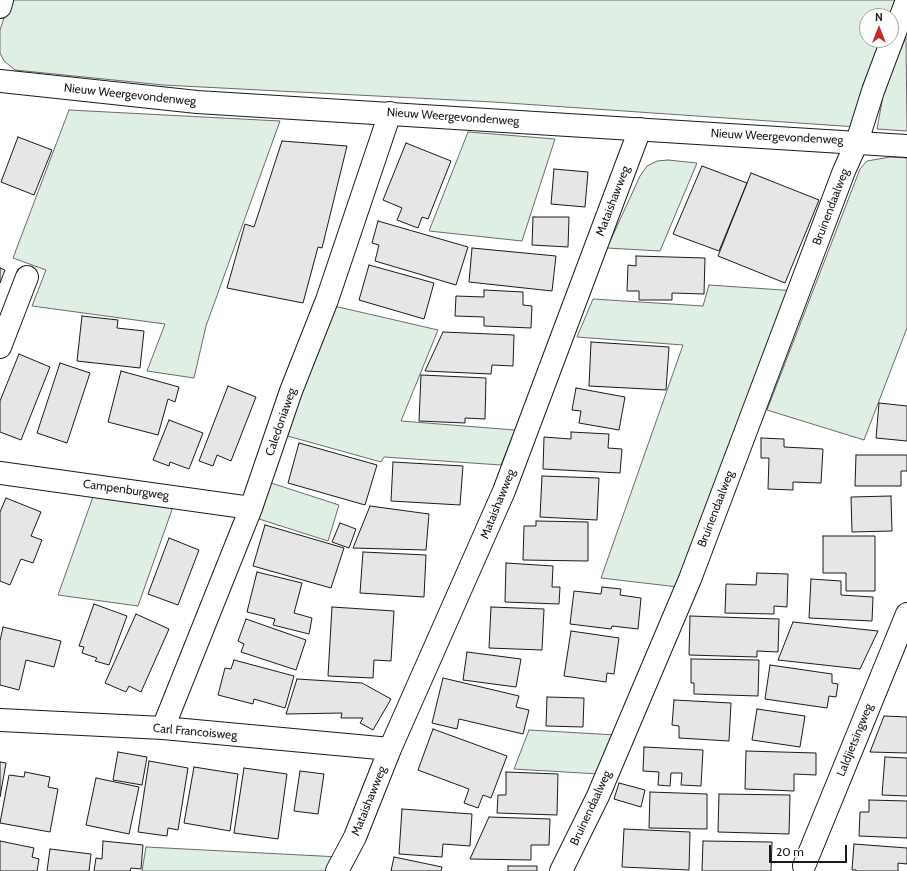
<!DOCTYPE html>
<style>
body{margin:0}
#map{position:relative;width:907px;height:871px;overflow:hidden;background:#fff;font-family:Cabin,sans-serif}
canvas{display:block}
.north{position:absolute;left:859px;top:8px;width:40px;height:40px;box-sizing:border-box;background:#fff;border:1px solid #a3a3a3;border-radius:50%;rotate:0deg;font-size:11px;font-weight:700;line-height:16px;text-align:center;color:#1a1a1a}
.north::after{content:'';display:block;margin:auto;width:14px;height:18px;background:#c62828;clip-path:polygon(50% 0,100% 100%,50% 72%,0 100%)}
.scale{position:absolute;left:769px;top:845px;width:78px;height:18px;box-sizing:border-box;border:2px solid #1a1a1a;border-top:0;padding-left:5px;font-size:12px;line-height:14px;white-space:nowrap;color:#1a1a1a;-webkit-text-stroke:3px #fff;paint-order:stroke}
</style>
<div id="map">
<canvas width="907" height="871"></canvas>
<div class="north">N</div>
<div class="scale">20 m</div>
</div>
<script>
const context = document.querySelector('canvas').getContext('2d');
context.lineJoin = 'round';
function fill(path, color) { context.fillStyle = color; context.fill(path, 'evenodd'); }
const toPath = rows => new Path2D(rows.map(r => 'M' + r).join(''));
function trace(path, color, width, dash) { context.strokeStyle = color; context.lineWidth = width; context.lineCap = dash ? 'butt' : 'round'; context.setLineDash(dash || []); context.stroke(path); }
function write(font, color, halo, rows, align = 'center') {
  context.font = font + ' Cabin,sans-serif'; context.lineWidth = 3; context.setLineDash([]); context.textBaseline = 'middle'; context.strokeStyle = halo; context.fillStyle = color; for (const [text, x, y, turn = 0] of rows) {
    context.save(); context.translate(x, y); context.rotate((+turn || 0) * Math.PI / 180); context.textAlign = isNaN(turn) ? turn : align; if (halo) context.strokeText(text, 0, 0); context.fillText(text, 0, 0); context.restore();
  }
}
const green = toPath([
 [10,0,898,0,891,16,867,16,867,40,881,40,863,85,857,127,493,102,163,85,15,70,4,61,0,53,0,30,10,0],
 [906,37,907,131,877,129,884,90,906,37],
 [69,110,280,121,206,326,194,378,147,371,165,324,32,306,46,270,13,258,69,110],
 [468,132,555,139,522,241,429,231,468,132],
 [890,157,907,158,907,328,864,440,767,410,860,169,867,161,890,157],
 [668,160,697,163,660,251,607,248,640,176,647,166,657,161,668,160],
 [709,285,797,291,678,587,601,578,683,345,577,337,593,299,703,306,709,285],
 [334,306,438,330,401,421,515,430,501,465,384,457,381,462,284,435,334,306],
 [268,482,339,505,328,541,256,518,268,482],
 [94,494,174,504,138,606,58,595,94,494],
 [529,730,616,735,599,774,514,769,529,730],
 [146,847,340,857,331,871,142,871,146,847]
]);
fill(green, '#e0efe3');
trace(green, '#6a6a6a', 1);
const building = toPath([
 [18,137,52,150,34,195,1,182,18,137],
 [282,141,347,146,322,248,318,247,303,303,227,288,245,224,254,227,282,141],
 [406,143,451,161,428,219,422,217,418,228,397,220,402,208,383,200,406,143],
 [702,166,747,183,719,251,673,234,702,166],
 [554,169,588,172,585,207,551,204,554,169],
 [751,173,819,200,785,283,718,256,751,173],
 [533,217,569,217,568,247,532,245,533,217],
 [378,221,468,247,456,285,375,261,379,245,372,243,378,221],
 [472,248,556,256,552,291,469,282,472,248],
 [636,256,705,258,704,294,672,293,672,300,639,300,639,291,627,291,628,265,636,266,636,256],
 [369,265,434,283,424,319,359,300,369,265],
 [0,268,5,270,0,283,0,268],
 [484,290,523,292,523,305,532,306,531,328,484,326,484,317,455,316,456,296,484,297,484,290],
 [82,316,118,320,117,328,144,331,140,368,77,361,82,316],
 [443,332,514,335,513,366,492,365,491,374,425,371,443,332],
 [591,342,669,347,666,390,589,386,591,342],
 [19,354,50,367,21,440,0,432,0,401,19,354],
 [60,363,90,373,67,443,37,433,60,363],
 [121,371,179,387,175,402,168,399,158,435,108,422,121,371],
 [421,375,486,378,485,419,465,418,465,423,419,421,421,375],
 [228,386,256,397,231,461,217,455,213,466,199,461,228,386],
 [576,388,625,397,619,430,579,423,581,411,572,410,576,388],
 [879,403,907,406,907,441,876,438,879,403],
 [169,420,203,433,189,469,170,462,169,466,153,460,169,420],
 [571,432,609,434,608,448,622,449,620,473,543,469,544,437,571,439,571,432],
 [761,438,784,439,784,447,823,449,821,483,793,482,793,490,768,489,769,458,761,458,761,438],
 [299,443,377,465,365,505,288,483,299,443],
 [856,455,907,455,907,471,901,471,901,486,855,486,856,455],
 [393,462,463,466,460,505,391,501,393,462],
 [542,476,599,478,597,520,540,517,542,476],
 [891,496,892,531,852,532,851,497,891,496],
 [6,498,41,512,31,536,42,540,33,563,21,559,10,585,0,581,0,512,6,498],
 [370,506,429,514,426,550,353,548,370,506],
 [536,521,588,522,588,561,523,560,524,526,536,526,536,521],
 [340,523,356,529,349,548,332,542,340,523],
 [265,525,344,548,331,588,253,566,265,525],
 [823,536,875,536,875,591,846,591,846,573,823,573,823,536],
 [169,538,199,550,178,605,148,594,169,538],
 [363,552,426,555,424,597,360,593,363,552],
 [506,563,553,566,552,587,560,587,559,604,505,602,506,563],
 [257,572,302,583,294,613,312,618,309,634,273,625,275,619,247,612,257,572],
 [757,573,788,574,787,607,774,606,774,614,725,613,726,584,756,585,757,573],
 [811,579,841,581,841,595,873,597,872,621,809,618,811,579],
 [602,587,621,589,620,595,641,598,638,629,612,626,611,629,570,624,574,591,601,594,602,587],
 [94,604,127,616,109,665,95,661,97,658,82,653,84,647,79,646,94,604],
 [332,607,394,611,391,661,374,660,373,678,328,676,332,607],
 [491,607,544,609,542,650,489,648,491,607],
 [136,614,169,629,141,692,129,686,126,692,105,683,136,614],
 [690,616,779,619,778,652,757,651,757,657,689,655,690,616],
 [246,619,306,640,296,670,241,652,244,644,238,641,246,619],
 [793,622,878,631,860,669,778,660,793,622],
 [3,627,61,641,54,667,26,660,19,690,0,685,0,641,3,627],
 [571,631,619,638,614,674,607,673,606,682,564,676,571,631],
 [467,652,521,659,516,687,463,680,467,652],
 [691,659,759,660,758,696,694,694,694,683,691,683,691,659],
 [234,660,294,676,285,708,254,699,253,704,218,695,225,668,231,669,234,660],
 [770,665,832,674,832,683,838,684,836,697,829,696,827,708,765,699,770,665],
 [443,678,519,696,516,707,529,710,523,734,459,719,457,729,432,723,443,678],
 [297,679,362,683,391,699,373,730,360,723,363,718,341,718,342,713,286,714,297,679],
 [547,697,584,698,583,727,546,726,547,697],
 [674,700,731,703,729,741,679,738,679,726,672,725,674,700],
 [757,709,805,716,800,747,752,740,757,709],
 [884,716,907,717,907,753,870,752,884,716],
 [433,729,507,756,491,798,483,795,478,808,464,803,469,789,418,770,433,729],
 [644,747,703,750,701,786,681,785,682,773,671,773,670,786,658,785,659,772,643,771,644,747],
 [746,751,816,753,816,775,794,774,794,791,745,789,746,751],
 [118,752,147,757,142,785,113,780,118,752],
 [885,757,907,758,907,796,882,795,885,757],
 [149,761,188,768,178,830,168,828,167,836,138,832,149,761],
 [0,762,6,763,0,797,0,762],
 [194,767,238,774,230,831,184,823,194,767],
 [244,768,287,774,278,839,234,833,244,768],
 [300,771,324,774,318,814,294,811,300,771],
 [25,772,50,777,48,787,58,789,50,832,0,823,9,775,24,777,25,772],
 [506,772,558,774,557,815,497,813,498,795,506,795,506,772],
 [96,778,139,787,129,834,86,825,96,778],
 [619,783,645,790,641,807,614,799,619,783],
 [650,792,707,794,707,829,649,828,650,792],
 [719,794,790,795,789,834,718,832,719,794],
 [869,800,907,801,907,838,859,836,860,812,869,812,869,800],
 [402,809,472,814,470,846,443,844,442,857,399,854,402,809],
 [489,817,550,819,549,845,531,845,531,860,470,859,489,817],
 [624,829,690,832,689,870,622,867,624,829],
 [0,841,34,848,32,857,39,859,37,871,0,871,0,841],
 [103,841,143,845,141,869,131,868,130,871,94,871,96,858,102,859,103,841],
 [703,841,772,842,771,871,702,871,703,841],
 [854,844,907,848,907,864,898,863,898,871,856,871,856,870,852,870,854,844],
 [50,849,91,854,89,871,47,871,50,849],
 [394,857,442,867,441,871,391,871,394,857],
 [508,866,537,866,537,871,508,871,508,866]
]);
fill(building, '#e6e6e6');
trace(building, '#1a1a1a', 1);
const minor = toPath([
 [0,7,2,0],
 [0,347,27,277],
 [0,473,251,508],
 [0,720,163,728,390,749],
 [163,728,251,508,291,391,327,300,390,113],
 [804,866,907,614],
 [337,871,355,837,390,749,504,491,640,129],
 [561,871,598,796,690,579,844,171,857,142,873,91,907,0]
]);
const tertiary = toPath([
 [0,81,197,102,907,146]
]);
trace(minor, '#1a1a1a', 24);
trace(tertiary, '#1a1a1a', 24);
trace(minor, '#fff', 22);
trace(tertiary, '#fff', 22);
write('12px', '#1a1a1a', '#fff', [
 ["Nieuw Weergevondenweg",130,95,6],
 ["Nieuw Weergevondenweg",453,117,4],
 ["Nieuw Weergevondenweg",777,137,3],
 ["Mataishawweg",613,201,-69],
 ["Bruinendaalweg",831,207,-69],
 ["Caledoniaweg",281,422,-71],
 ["Campenburgweg",126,490,8],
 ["Mataishawweg",498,504,-68],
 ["Bruinendaalweg",716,509,-69],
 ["Carl Francoisweg",195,732,5],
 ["Laldjietsingweg",855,740,-68],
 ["Mataishawweg",369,801,-68],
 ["Bruinendaalweg",591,808,-65]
]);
</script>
